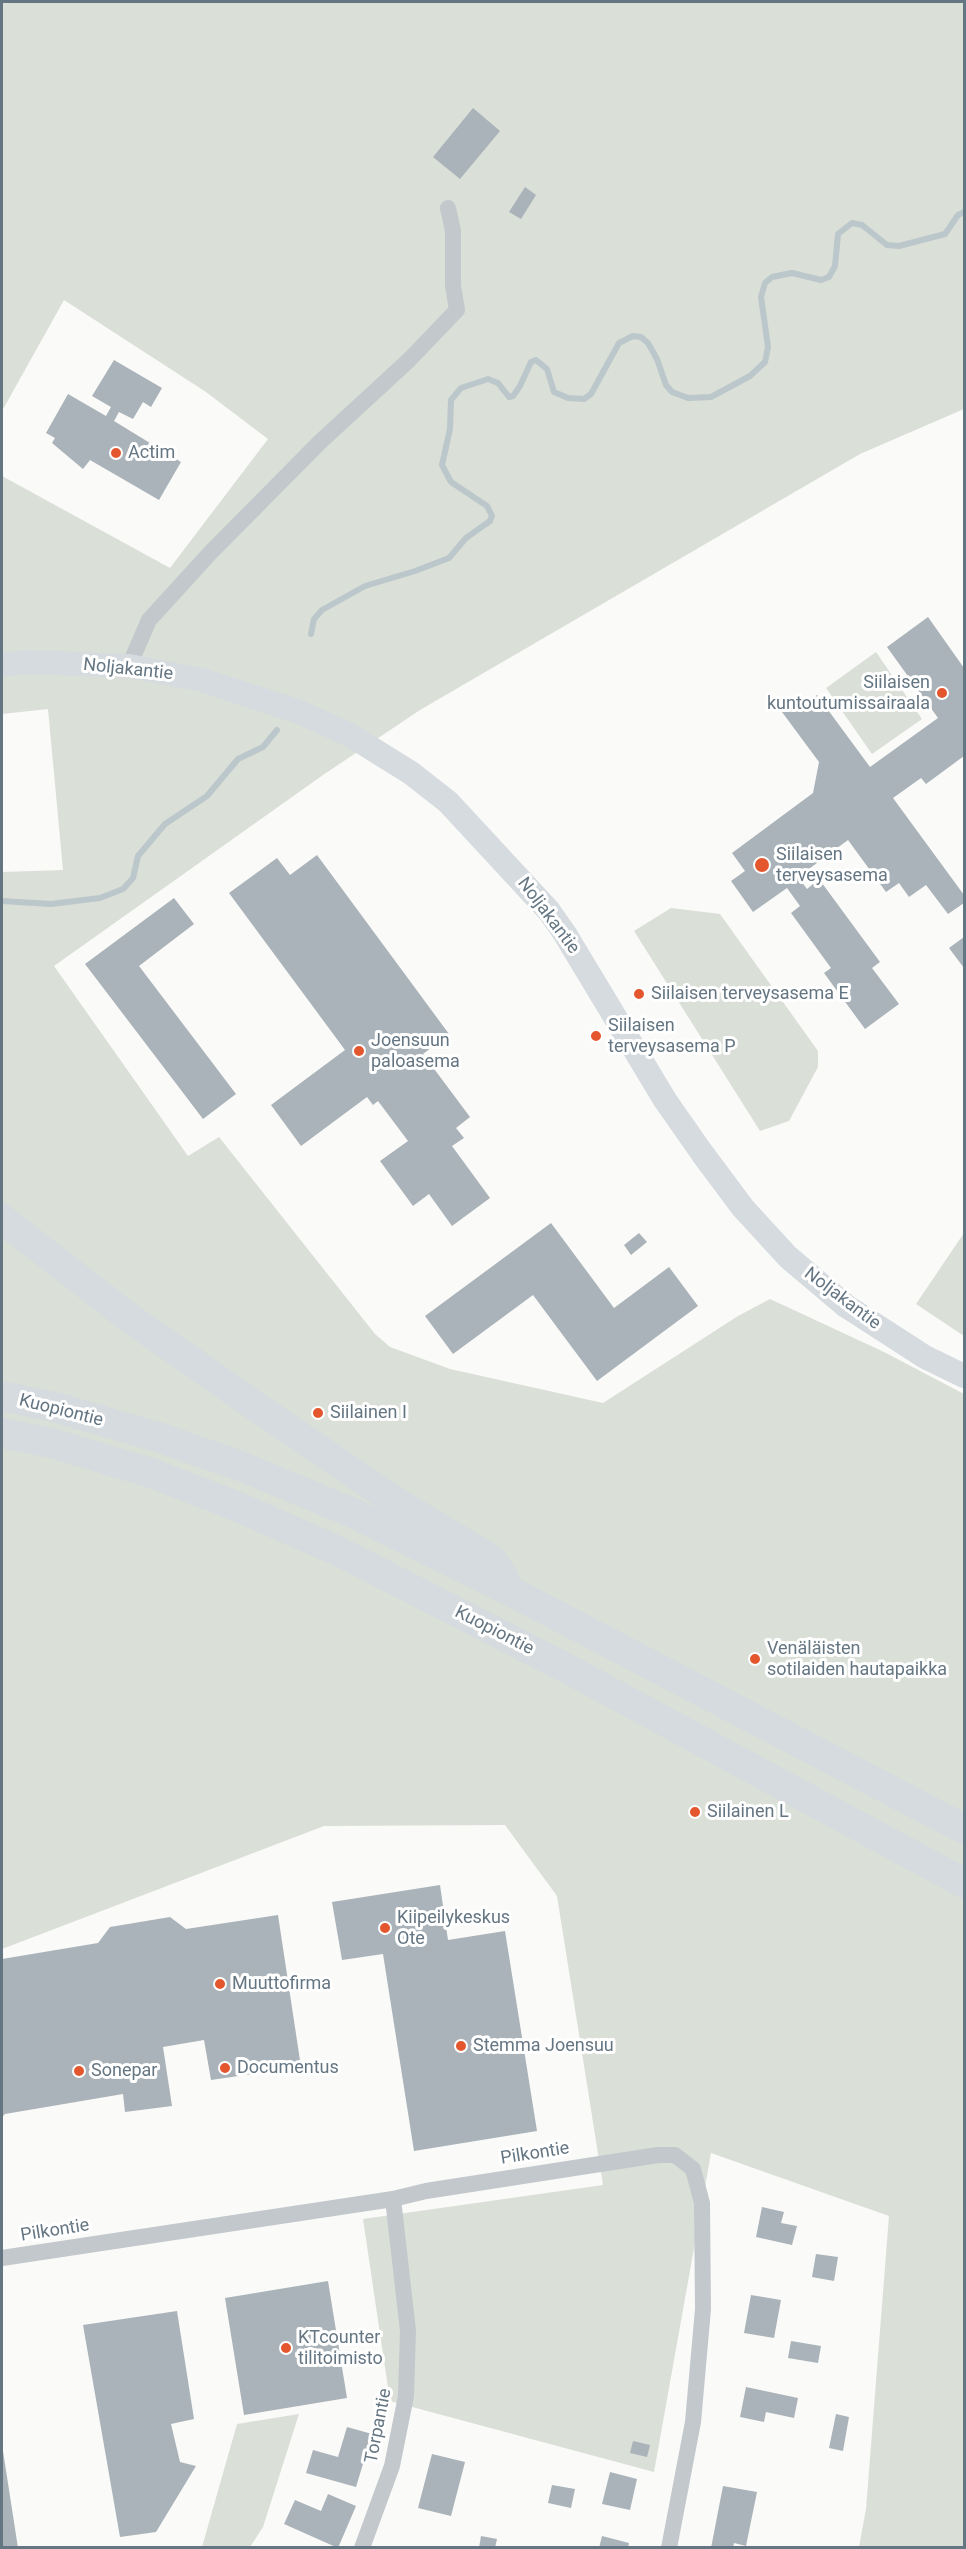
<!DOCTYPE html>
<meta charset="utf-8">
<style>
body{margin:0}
#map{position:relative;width:966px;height:2549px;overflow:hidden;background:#fafaf8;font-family:Roboto,sans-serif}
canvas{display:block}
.frame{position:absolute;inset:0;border:3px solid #657683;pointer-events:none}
</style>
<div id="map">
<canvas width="966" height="2549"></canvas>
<div class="frame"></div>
</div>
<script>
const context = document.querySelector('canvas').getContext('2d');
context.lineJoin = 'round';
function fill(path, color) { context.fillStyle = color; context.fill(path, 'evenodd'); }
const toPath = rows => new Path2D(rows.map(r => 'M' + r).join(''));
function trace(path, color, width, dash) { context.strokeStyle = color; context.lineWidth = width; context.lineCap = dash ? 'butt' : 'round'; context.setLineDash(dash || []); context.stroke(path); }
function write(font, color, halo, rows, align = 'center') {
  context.font = font + ' Roboto,sans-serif'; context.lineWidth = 6; context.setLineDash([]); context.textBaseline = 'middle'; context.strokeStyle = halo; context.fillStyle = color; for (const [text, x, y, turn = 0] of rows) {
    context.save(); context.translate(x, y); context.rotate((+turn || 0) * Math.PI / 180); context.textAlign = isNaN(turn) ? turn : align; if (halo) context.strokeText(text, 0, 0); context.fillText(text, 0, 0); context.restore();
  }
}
fill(toPath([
 [2,2,964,2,964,409,860,454,420,710,323,775,54,966,188,1156,219,1137,375,1334,390,1347,450,1369,603,1403,738,1316,770,1299,884,1352,964,1394,964,2547,859,2547,866,2509,889,2216,711,2153,654,2472,390,2401,363,2219,603,2185,557,1896,505,1825,324,1826,2,1949,2,872,63,870,48,709,2,714,2,476,170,568,268,439,206,392,64,300,2,411],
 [876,652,922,719,872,754,826,688],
 [671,908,720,914,818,1051,818,1067,789,1121,760,1131,634,931],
 [964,1233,964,1336,916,1304],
 [299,2414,263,2527,250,2547,202,2547,237,2424]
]), '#dadfd7');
trace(toPath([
 [311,634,314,619,322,610,365,586,415,571,449,558,466,538,490,521,492,516,487,506,451,482,442,465,450,429,451,400,461,388,488,379,498,383,509,397,513,396,520,386,531,362,536,360,547,369,554,392,568,398,584,399,591,394,619,343,633,336,641,337,648,343,657,359,666,385,672,392,688,398,711,397,750,376,765,362,768,347,761,297,765,283,772,277,792,273,821,280,829,277,835,266,838,234,852,223,862,225,887,245,899,246,945,234,958,215,964,212],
 [2,901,51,904,100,898,123,889,133,878,138,856,165,824,207,796,238,759,263,747,277,730]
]), '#bbc7cb', 6);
fill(toPath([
 [473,108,500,131,460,179,433,157],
 [525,187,536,195,521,219,509,212],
 [114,360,162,388,151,407,143,402,133,419,119,412,114,421,181,462,159,500,90,460,83,469,52,443,55,438,46,433,68,394,106,416,111,407,92,396],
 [928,617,964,668,964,756,926,784,921,778,893,798,964,895,964,903,948,914,926,885,909,897,899,883,886,892,848,840,798,877,807,889,819,879,880,962,872,968,899,1004,865,1029,824,973,831,968,791,913,800,906,787,888,753,912,731,881,745,871,732,853,813,793,819,762,782,712,802,698,806,703,817,695,870,767,938,718,887,647],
 [317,855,449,1034,423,1054,470,1117,456,1128,464,1138,452,1146,490,1198,452,1226,429,1194,413,1206,380,1161,408,1141,378,1101,373,1105,367,1097,301,1146,271,1105,345,1050,229,893,277,858,290,875],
 [174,898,194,924,139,966,236,1094,203,1119,85,964],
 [964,937,964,968,949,948],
 [551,1223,614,1308,669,1267,698,1306,597,1381,533,1295,453,1354,425,1316],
 [639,1233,647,1242,631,1255,624,1245],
 [440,1885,448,1940,505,1931,537,2131,414,2151,383,1954,342,1960,332,1902],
 [278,1915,301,2067,211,2080,204,2040,163,2047,172,2106,125,2112,123,2094,5,2114,2,2117,2,1959,98,1943,110,1927,170,1917,186,1929],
 [762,2207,784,2212,781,2223,797,2226,792,2245,756,2237],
 [816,2254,838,2257,834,2281,812,2277],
 [328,2281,347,2398,244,2415,225,2298],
 [751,2295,781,2300,774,2338,744,2333],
 [177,2311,194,2419,171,2424,180,2462,196,2466,156,2532,120,2537,83,2325],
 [791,2341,821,2346,818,2363,788,2358],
 [746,2387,798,2398,794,2418,766,2412,764,2422,740,2417],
 [836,2414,849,2417,843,2451,829,2448],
 [347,2427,372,2434,356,2487,306,2473,313,2450,338,2457],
 [633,2441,650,2445,647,2457,630,2453],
 [3,2451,18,2548,2,2548],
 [432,2454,465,2462,451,2516,418,2508],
 [610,2472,637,2479,630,2510,602,2504],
 [552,2485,575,2489,571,2508,548,2503],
 [723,2486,757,2492,746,2546,734,2543,733,2548,711,2548],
 [328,2494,356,2506,338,2548,284,2524,295,2500,321,2511],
 [481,2536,497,2539,495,2548,479,2548],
 [602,2536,629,2543,628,2548,599,2548]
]), '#aab3b9');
trace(toPath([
 [129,666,149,620,211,552,320,442,409,360,457,310,453,286,453,231,448,208],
 [2,2258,393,2199,426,2191,658,2155,675,2155,693,2169,702,2203,703,2309,693,2422,669,2548],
 [362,2548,392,2466,406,2396,408,2331,393,2199]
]), '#c3c8cc', 16);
trace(toPath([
 [2,665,28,662,129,666,202,680,297,711,350,735,411,773,448,802,549,911,565,934,665,1100,702,1153,743,1208,788,1257,846,1306,925,1357,964,1376]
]), '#d6dbdf', 24);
trace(toPath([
 [2,1219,131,1319,261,1410,396,1502,491,1559,504,1578],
 [2,1396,58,1408,161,1438,243,1467,353,1513,514,1593,964,1829],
 [2,1433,51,1443,151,1473,236,1506,338,1551,568,1669,964,1883]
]), '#d6dbdf', 30);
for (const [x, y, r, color] of [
 [116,453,6,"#e4572e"],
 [942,693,6,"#e4572e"],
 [762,865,8,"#e4572e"],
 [639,994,6,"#e4572e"],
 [596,1036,6,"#e4572e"],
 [359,1051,6,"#e4572e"],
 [318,1413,6,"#e4572e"],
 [755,1659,6,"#e4572e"],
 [695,1812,6,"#e4572e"],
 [385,1928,6,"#e4572e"],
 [220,1984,6,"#e4572e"],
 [461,2046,6,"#e4572e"],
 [225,2068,6,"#e4572e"],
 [79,2071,6,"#e4572e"],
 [286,2348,6,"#e4572e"]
]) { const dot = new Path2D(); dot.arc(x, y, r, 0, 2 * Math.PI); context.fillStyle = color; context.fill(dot); trace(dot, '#fff', 2); }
write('18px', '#657683', '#fff', [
 ["Actim",128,453],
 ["Siilaisen",930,683,"right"],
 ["kuntoutumissairaala",930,704,"right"],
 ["Siilaisen",776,855],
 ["terveysasema",776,876],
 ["Siilaisen terveysasema E",651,994],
 ["Siilaisen",608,1026],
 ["terveysasema P",608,1047],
 ["Joensuun",371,1041],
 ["paloasema",371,1062],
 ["Siilainen I",330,1413],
 ["Venäläisten",767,1649],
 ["sotilaiden hautapaikka",767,1670],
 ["Siilainen L",707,1812],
 ["Kiipeilykeskus",397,1918],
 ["Ote",397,1939],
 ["Muuttofirma",232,1984],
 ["Stemma Joensuu",473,2046],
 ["Documentus",237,2068],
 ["Sonepar",91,2071],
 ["KTcounter",298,2338],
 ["tilitoimisto",298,2359]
], 'left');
write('18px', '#657683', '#fff', [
 ["Noljakantie",128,670,6],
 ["Noljakantie",548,916,53],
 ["Noljakantie",842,1299,37],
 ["Kuopiontie",61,1411,14],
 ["Kuopiontie",494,1631,27],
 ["Pilkontie",535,2154,-9],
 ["Pilkontie",55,2231,-9],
 ["Torpantie",379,2426,-79]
]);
</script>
